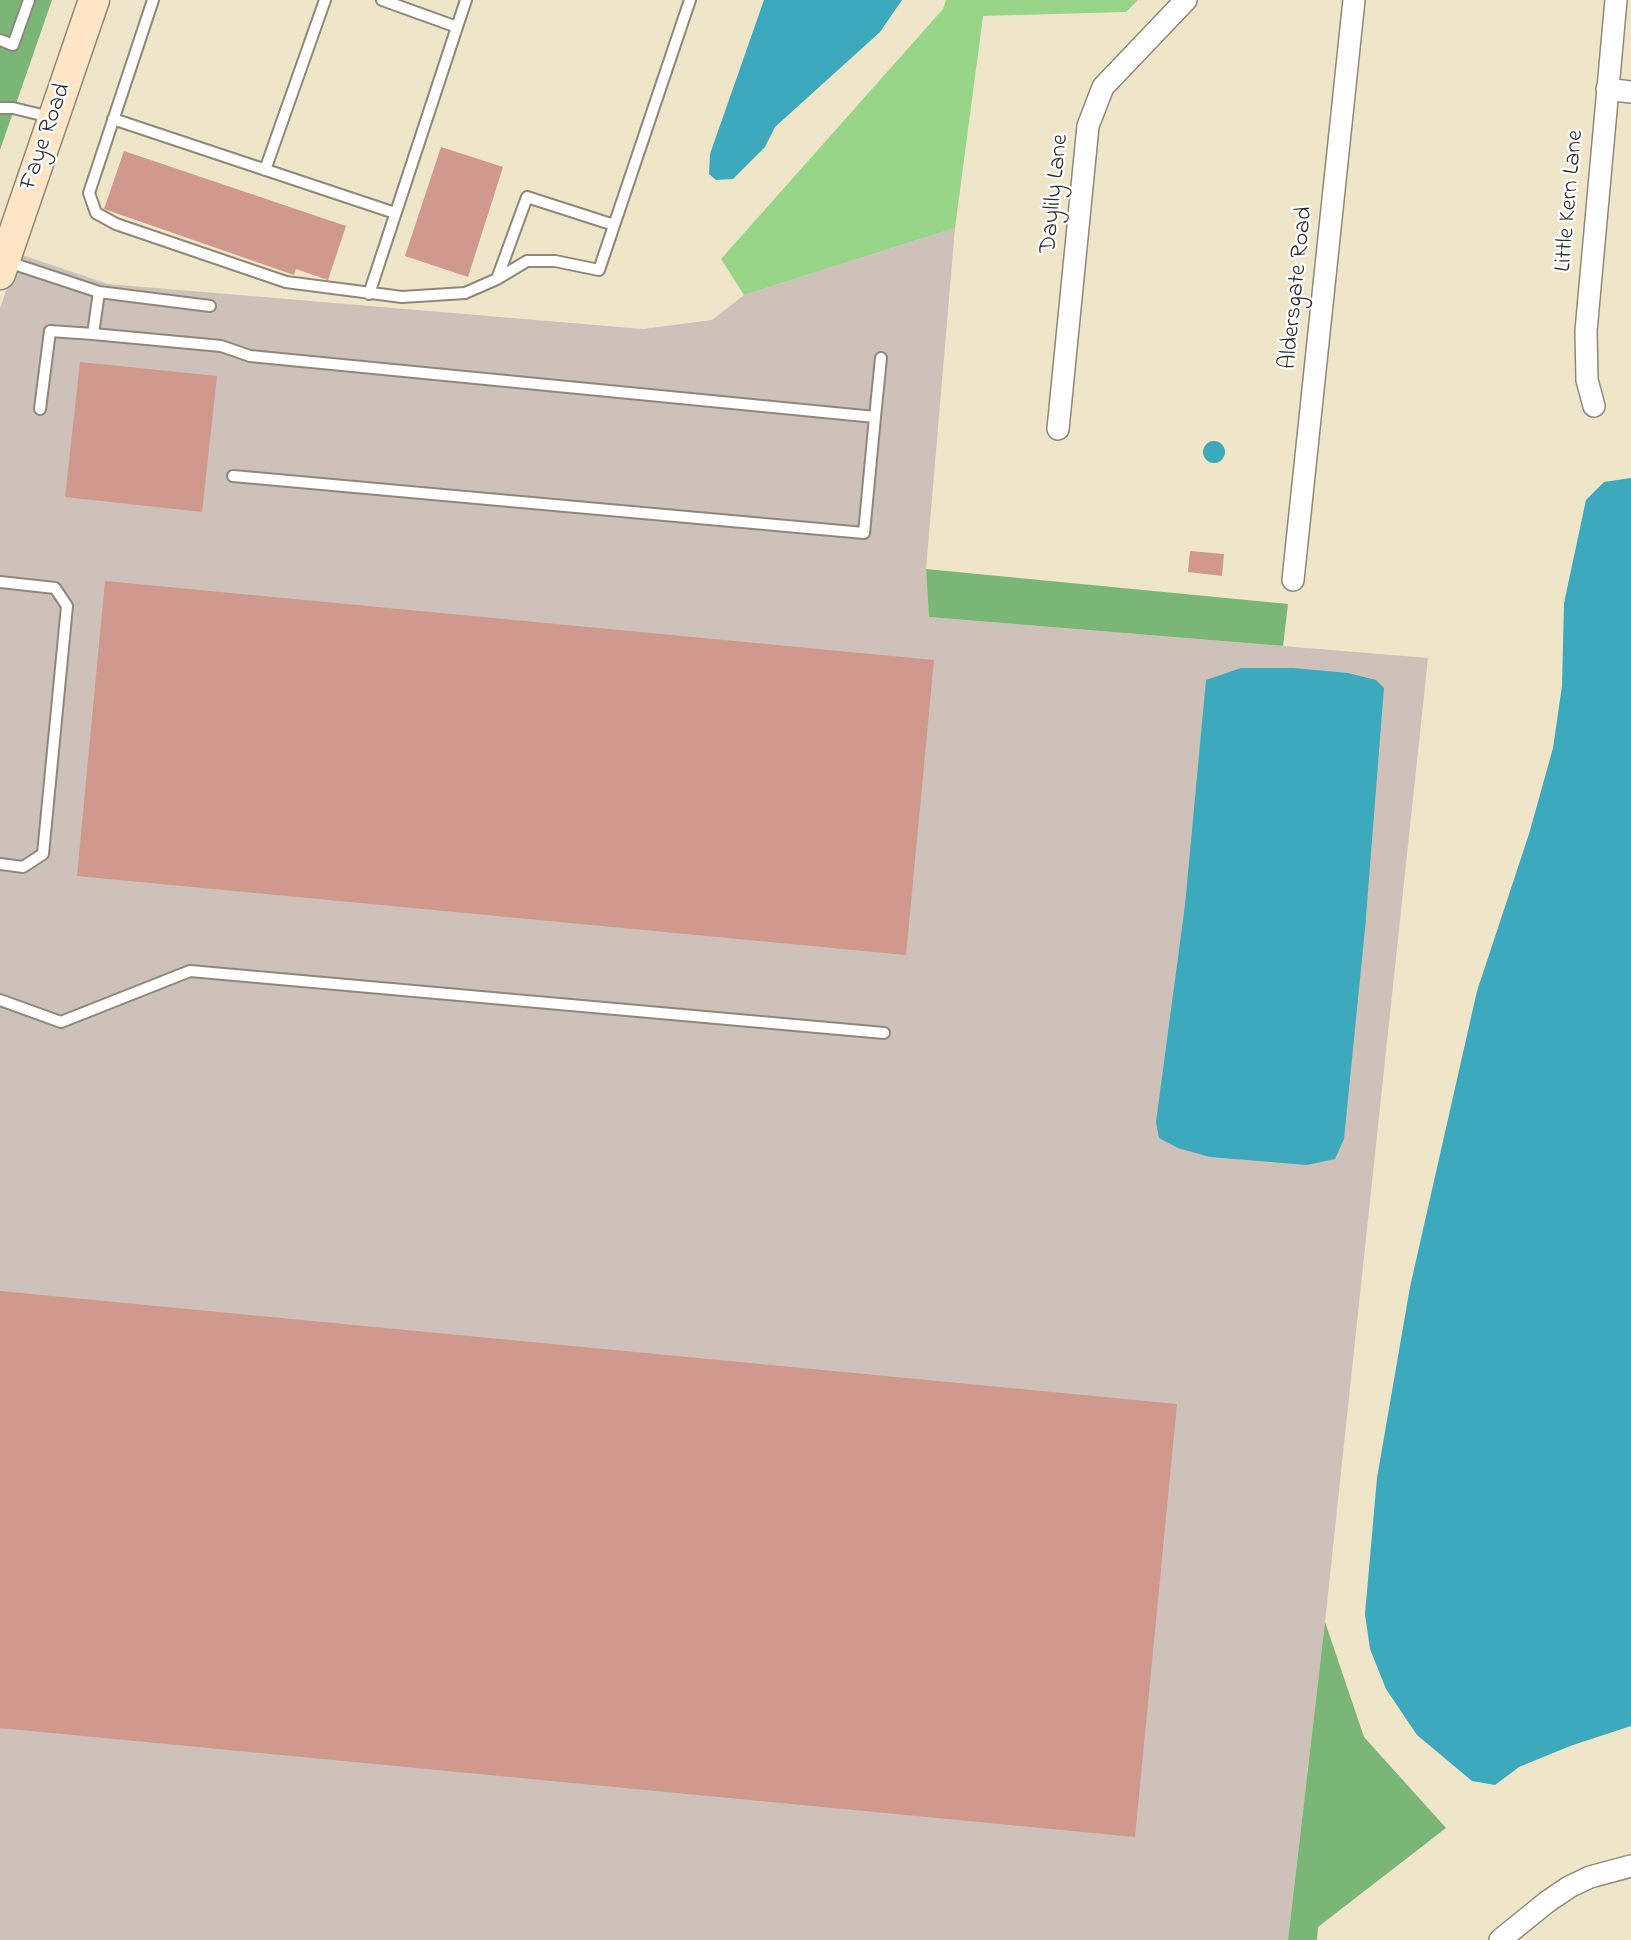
<!DOCTYPE html>
<style>
body{margin:0}
canvas{display:block;background:#efe5c9}
</style>
<canvas width="1631" height="1940"></canvas>
<script>
const context = document.querySelector('canvas').getContext('2d');
context.lineJoin = 'round';
function fill(path, color) { context.fillStyle = color; context.fill(path, 'evenodd'); }
const toPath = rows => new Path2D(rows.map(r => 'M' + r).join(''));
function trace(path, color, width, dash) { context.strokeStyle = color; context.lineWidth = width; context.lineCap = dash ? 'butt' : 'round'; context.setLineDash(dash || []); context.stroke(path); }
function write(font, color, halo, rows, align = 'center') {
  context.font = font + ' "Indie Flower",sans-serif'; context.lineWidth = 4.5; context.setLineDash([]); context.textBaseline = 'middle'; context.strokeStyle = halo; context.fillStyle = color; for (const [text, x, y, turn = 0] of rows) {
    context.save(); context.translate(x, y); context.rotate((+turn || 0) * Math.PI / 180); context.textAlign = isNaN(turn) ? turn : align; if (halo) context.strokeText(text, 0, 0); context.fillText(text, 0, 0); context.restore();
  }
}
fill(toPath([
 [955,228,926,569,929,617,1428,658,1325,1622,1288,1940,0,1940,0,308,19,254,108,284,643,329,712,320,744,295]
]), '#cec1ba');
fill(toPath([
 [946,0,1138,0,1126,12,983,16,955,228,744,295,721,259,943,9]
]), '#99d589');
fill(toPath([
 [0,0,52,0,0,150],
 [926,569,1288,604,1283,646,929,617],
 [1325,1622,1364,1737,1446,1828,1318,1927,1317,1940,1288,1940]
]), '#7ab675');
fill(toPath([
 [764,0,902,0,880,32,775,127,765,147,733,179,716,180,709,174,710,154],
 '1203 452a11 11 0 1 1 22 0a11 11 0 1 1-22 0Z',
 [1631,478,1631,1726,1570,1746,1519,1767,1495,1785,1472,1781,1417,1735,1386,1689,1370,1649,1365,1614,1377,1478,1410,1287,1477,991,1529,834,1553,748,1562,686,1564,603,1586,500,1604,482],
 [1241,668,1293,668,1348,673,1376,680,1384,688,1365,929,1344,1139,1335,1159,1307,1165,1210,1157,1178,1148,1159,1138,1156,1122,1185,905,1206,680]
]), '#3ca9bc');
fill(toPath([
 [441,147,503,167,468,277,405,256],
 [124,151,346,226,328,280,296,269,294,275,104,209],
 [80,362,217,376,202,512,65,497],
 [1190,551,1224,554,1222,576,1188,572],
 [105,581,934,660,906,955,77,876],
 [0,1291,1177,1404,1135,1837,0,1728]
]), '#d1988d');
const lane = toPath([
 [153,0,89,193,96,213,116,224,286,282,402,297,465,293,497,279,527,261,555,261,599,270,690,0],
 [382,0,457,27,466,0],
 [0,40,13,45,29,0],
 [0,108,13,108,50,117],
 [113,119,395,213],
 [265,170,325,0],
 [5,261,99,292,210,306],
 [497,279,527,197,614,225],
 [369,294,457,27],
 [93,334,221,346,250,356,875,417,864,533,233,476],
 [40,409,50,331,93,334,99,292],
 [875,417,881,358],
 [0,582,55,588,67,606,43,854,23,867,0,864],
 [0,1000,61,1022,190,971,884,1033]
]);
const street = toPath([
 [1607,89,1631,92],
 [1594,406,1587,380,1586,331,1616,0],
 [1058,429,1088,126,1103,87,1186,0],
 [1293,580,1354,0],
 [1500,1940,1547,1902,1569,1887,1590,1877,1631,1866]
]);
const secondary = toPath([
 [0,274,94,0]
]);
trace(lane, '#8d887a', 14);
trace(street, '#8d887a', 24);
trace(secondary, '#8d887a', 33);
trace(lane, '#fff', 10);
trace(street, '#fff', 21);
trace(secondary, '#fde5c5', 30);
write('24px', '#2b2b2b', '#fff', [
 ["Faye Road",47,137,-71],
 ["Daylily Lane",1056,194,-84],
 ["Little Kern Lane",1571,201,-85],
 ["Aldersgate Road",1298,288,-84]
]);
</script>
